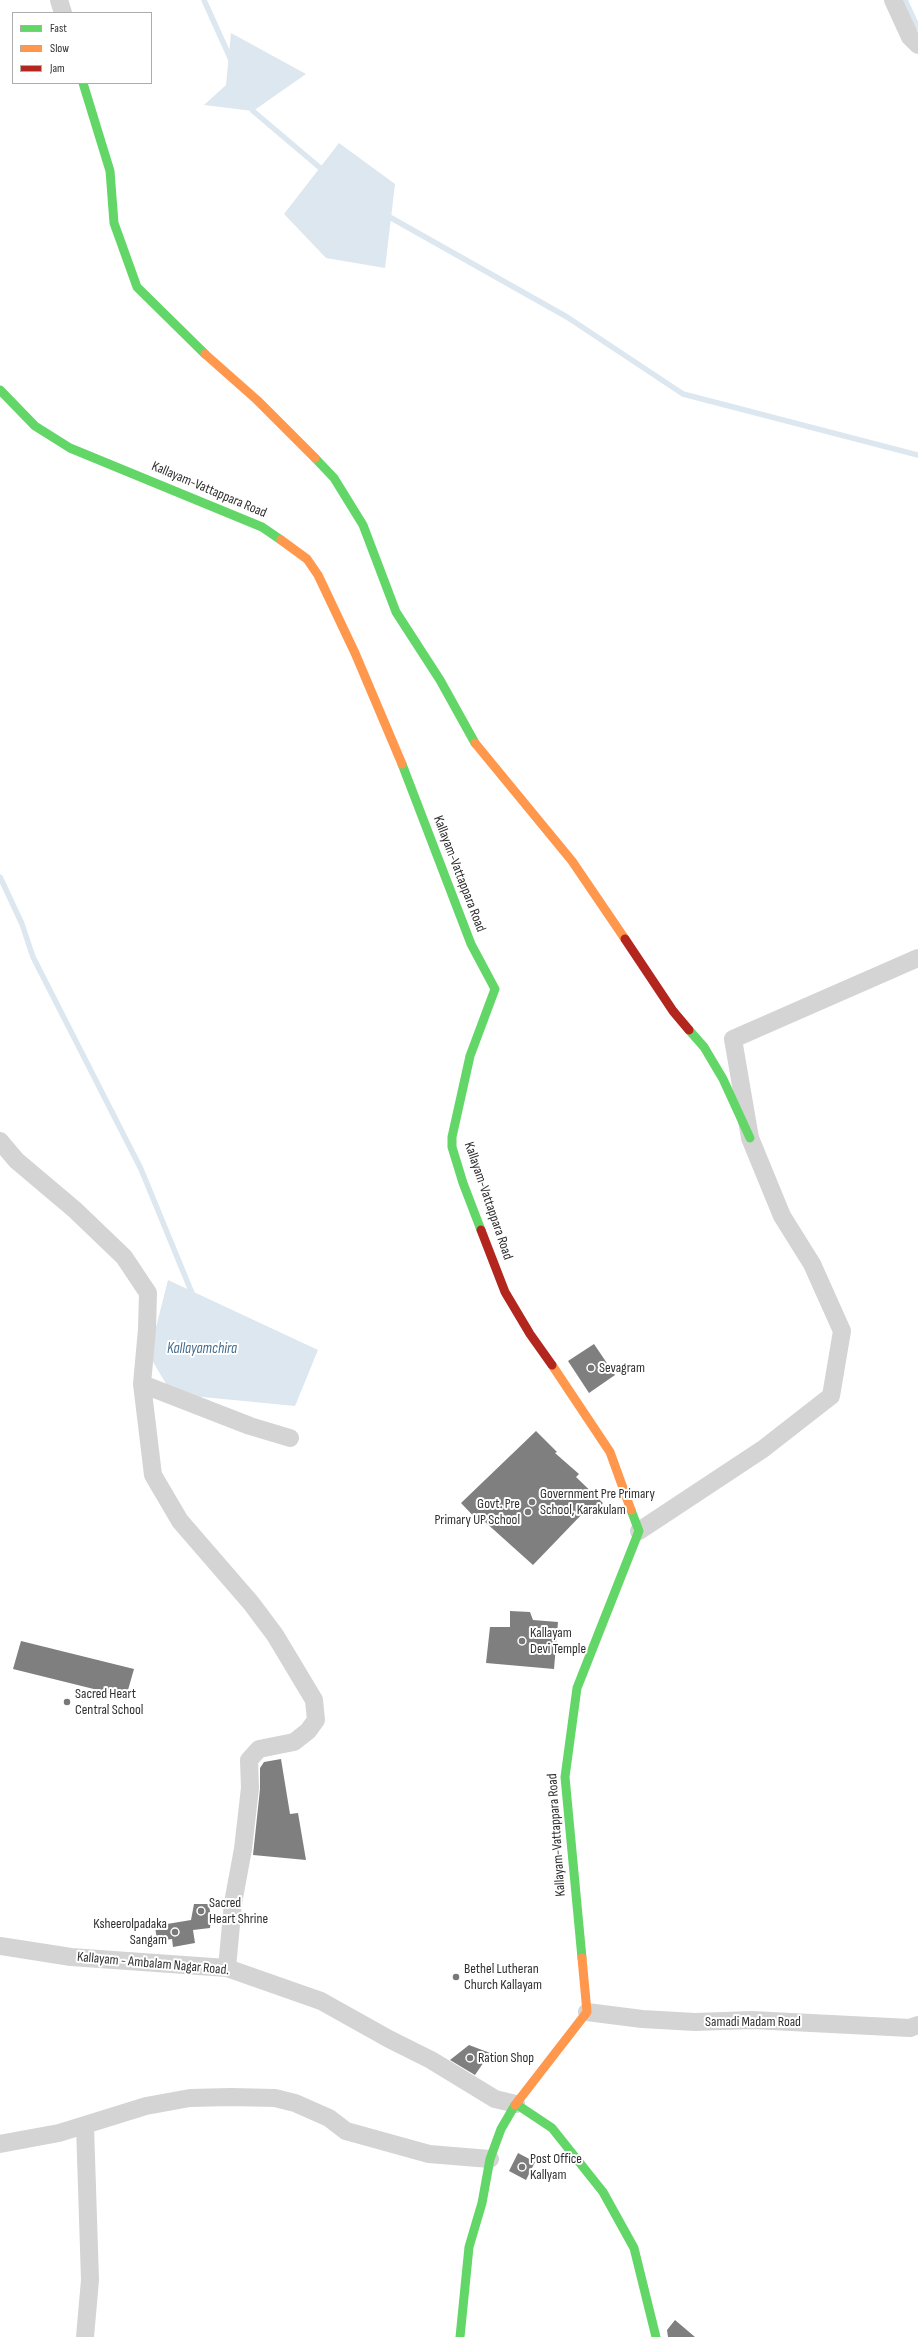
<!DOCTYPE html>
<style>
body{margin:0}
#map{position:relative;width:918px;height:2337px;overflow:hidden;background:#fff;font-family:"Sofia Sans Condensed",sans-serif}
canvas{display:block}
.legend{position:absolute;left:12px;top:12px;width:140px;height:72px;box-sizing:border-box;background:#fff;border:1px solid #acacac;margin:0;padding:5px 7px;list-style:none;font-size:12px;color:#303030}
.legend li{display:flex;align-items:center;gap:8px;height:20px}
.legend b{width:20px;border:1px solid #acacac}
</style>
<div id="map">
<canvas width="918" height="2337"></canvas>
<ul class="legend">
<li><b style="height:5px;background:#63d668"></b>Fast</li>
<li><b style="height:5px;background:#ff974d"></b>Slow</li>
<li><b style="height:5px;background:#b3261e"></b>Jam</li>
</ul>
</div>
<script>
const context = document.querySelector('canvas').getContext('2d');
context.lineJoin = 'round';
function fill(path, color) { context.fillStyle = color; context.fill(path, 'evenodd'); }
const toPath = rows => new Path2D(rows.map(r => 'M' + r).join(''));
function trace(path, color, width, dash) { context.strokeStyle = color; context.lineWidth = width; context.lineCap = dash ? 'butt' : 'round'; context.setLineDash(dash || []); context.stroke(path); }
function write(font, color, halo, rows, align = 'center') {
  context.font = font + ' "Sofia Sans Condensed",sans-serif'; context.lineWidth = 4; context.setLineDash([]); context.textBaseline = 'middle'; context.strokeStyle = halo; context.fillStyle = color; for (const [text, x, y, turn = 0] of rows) {
    context.save(); context.translate(x, y); context.rotate((+turn || 0) * Math.PI / 180); context.textAlign = isNaN(turn) ? turn : align; if (halo) context.strokeText(text, 0, 0); context.fillText(text, 0, 0); context.restore();
  }
}
fill(toPath([
 [231,33,306,74,253,111,204,105,226,85],
 [339,143,395,184,385,268,326,258,284,214],
 [168,1280,318,1350,295,1406,172,1394,149,1355]
]), '#dce7f0');
trace(toPath([
 [204,0,232,62],
 [905,0,918,28],
 [250,105,253,111,325,172],
 [386,215,567,317,683,394,918,455],
 [0,877,22,924,33,957,141,1169,194,1298]
]), '#dce7f0', 5.5);
fill(toPath([
 [594,1344,615,1375,589,1393,568,1361],
 [536,1431,557,1452,555,1453,579,1474,576,1477,603,1503,590,1516,585,1511,533,1565,484,1521,481,1524,461,1503],
 [510,1611,530,1612,533,1620,558,1622,554,1669,486,1663,490,1627,510,1627],
 [21,1641,134,1669,126,1697,13,1669],
 [281,1759,290,1814,298,1813,306,1860,253,1855,260,1789,260,1768,264,1762],
 [194,1904,209,1904,211,1919,210,1928,193,1930,195,1943,173,1947,172,1939,157,1941,155,1926,191,1920],
 [469,2045,490,2053,475,2075,450,2060],
 [518,2153,535,2162,526,2180,509,2171],
 [675,2320,695,2337,668,2337,667,2330]
]), '#7f7f7f');
trace(toPath([
 [59,0,63,13],
 [893,0,910,37,918,45],
 [0,1141,16,1160,74,1209,124,1257,148,1293,147,1329,142,1384,153,1475,180,1521,251,1603,275,1635,314,1700,316,1720,308,1731,294,1742,259,1749,249,1760,250,1788,243,1849,233,1903,227,1968],
 [142,1384,250,1426,290,1438],
 [639,1531,763,1449,831,1396,842,1331,812,1264,782,1216,750,1138,733,1039,918,958],
 [0,1946,71,1957,227,1968,321,2001,389,2039,431,2060,495,2099,516,2104],
 [587,2012,642,2019,695,2022,752,2020,910,2028,918,2025],
 [85,2126,90,2280,85,2337],
 [0,2144,59,2133,146,2106,190,2098,231,2097,275,2098,295,2103,329,2118,346,2131,429,2154,490,2159]
]), '#d4d4d4', 18);
trace(toPath([
 [83,83,110,171,114,223,137,287,205,354],
 [0,390,35,426,70,448,262,527,281,540],
 [315,458,334,478,363,525,396,612,440,680,475,743],
 [402,764,471,944,495,989,470,1056,452,1137,452,1147,463,1183,481,1230],
 [689,1030,704,1047,723,1079,750,1138],
 [582,1958,565,1777,577,1688,639,1531,631,1510],
 [516,2104,552,2128,603,2192,634,2248,656,2337],
 [460,2337,469,2247,482,2203,490,2159,501,2129,515,2105]
]), '#63d668', 9);
trace(toPath([
 [205,354,257,400,315,458],
 [281,540,307,559,318,575,355,653,402,764],
 [475,743,572,861,625,939],
 [552,1365,610,1452,631,1510],
 [515,2105,587,2012,582,1958]
]), '#ff974d', 9);
trace(toPath([
 [625,939,673,1011,689,1030],
 [481,1230,505,1292,530,1334,552,1365]
]), '#b3261e', 9);
for (const [x, y, r, color] of [
 [591,1368,4,"#787878"],
 [532,1502,4,"#787878"],
 [528,1512,4,"#787878"],
 [522,1641,4,"#787878"],
 [67,1702,4,"#787878"],
 [201,1911,4,"#787878"],
 [175,1932,4,"#787878"],
 [456,1977,4,"#787878"],
 [470,2058,4,"#787878"],
 [522,2167,4,"#787878"]
]) { const dot = new Path2D(); dot.arc(x, y, r, 0, 2 * Math.PI); context.fillStyle = color; context.fill(dot); trace(dot, '#fff', 1.5); }
write('14px', '#303030', '#fff', [
 ["Kallayam-Vattappara Road",209,490,23],
 ["Kallayam-Vattappara Road",459,874,69],
 ["Kallayam-Vattappara Road",488,1201,71],
 ["Kallayam-Vattappara Road",557,1835,-94],
 ["Kallayam - Ambalam Nagar Road.",153,1964,5],
 ["Samadi Madam Road",753,2022]
]);
write('14px', '#303030', '#fff', [
 ["Sevagram",599,1368],
 ["Government Pre Primary",540,1494],
 ["School, Karakulam",540,1510],
 ["Govt. Pre",520,1504,"right"],
 ["Primary UP School",520,1520,"right"],
 ["Kallayam",530,1633],
 ["Devi Temple",530,1649],
 ["Sacred Heart",75,1694],
 ["Central School",75,1710],
 ["Sacred",209,1903],
 ["Heart Shrine",209,1919],
 ["Ksheerolpadaka",167,1924,"right"],
 ["Sangam",167,1940,"right"],
 ["Bethel Lutheran",464,1969],
 ["Church Kallayam",464,1985],
 ["Ration Shop",478,2058],
 ["Post Office",530,2159],
 ["Kallyam",530,2175]
], 'left');
write('italic 15px', '#436b8e', '#fff', [
 ["Kallayamchira",202,1349]
]);
</script>
